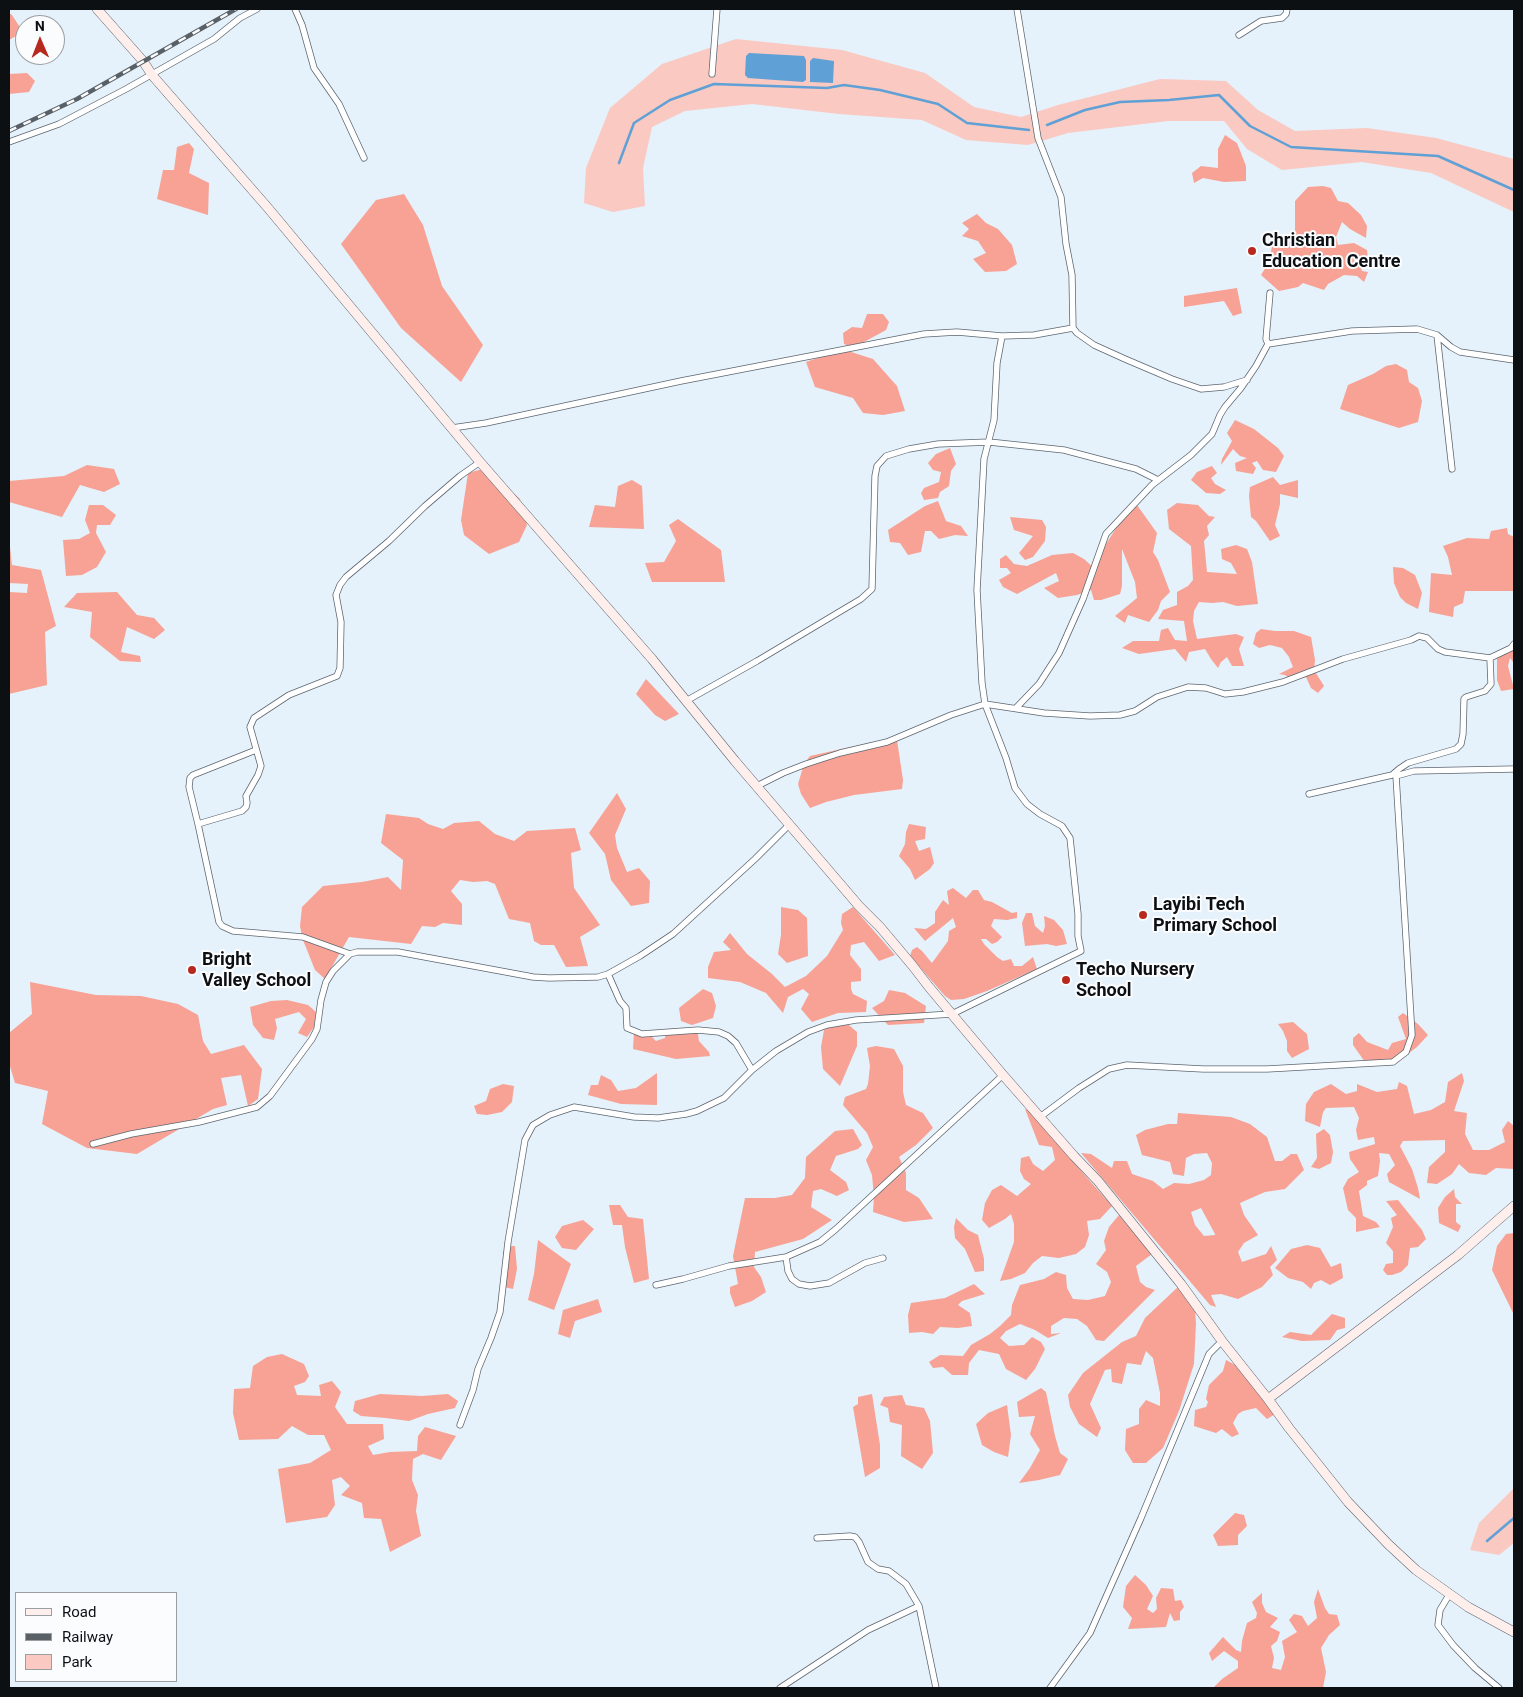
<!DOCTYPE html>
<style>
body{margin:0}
#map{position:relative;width:1523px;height:1697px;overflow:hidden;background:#e5f1fb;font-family:Roboto,sans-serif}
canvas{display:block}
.frame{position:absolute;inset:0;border:10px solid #0c1013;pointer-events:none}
.legend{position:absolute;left:15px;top:1592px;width:162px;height:90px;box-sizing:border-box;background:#fafcfe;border:1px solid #9b9ea0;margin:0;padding:6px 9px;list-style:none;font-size:15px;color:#0c1013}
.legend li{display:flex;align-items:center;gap:10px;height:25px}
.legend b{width:25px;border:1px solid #9b9ea0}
.north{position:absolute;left:15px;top:15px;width:50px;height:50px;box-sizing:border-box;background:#fafcfe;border:1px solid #9b9ea0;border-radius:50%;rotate:359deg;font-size:14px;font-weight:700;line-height:20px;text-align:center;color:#0c1013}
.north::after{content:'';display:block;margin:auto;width:18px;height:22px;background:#b7281e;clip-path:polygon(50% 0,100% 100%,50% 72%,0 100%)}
</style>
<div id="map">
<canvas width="1523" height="1697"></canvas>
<div class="frame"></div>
<ul class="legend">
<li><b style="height:6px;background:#feeeec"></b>Road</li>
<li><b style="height:6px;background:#5a6166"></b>Railway</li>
<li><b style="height:14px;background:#fac9c1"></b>Park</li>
</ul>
<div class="north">N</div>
</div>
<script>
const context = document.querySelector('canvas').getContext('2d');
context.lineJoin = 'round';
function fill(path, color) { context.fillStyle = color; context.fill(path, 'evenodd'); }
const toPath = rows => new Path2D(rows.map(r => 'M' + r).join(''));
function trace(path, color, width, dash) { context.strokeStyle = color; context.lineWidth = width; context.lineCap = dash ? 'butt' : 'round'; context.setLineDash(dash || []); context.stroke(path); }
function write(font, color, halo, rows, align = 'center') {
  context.font = font + ' Roboto,sans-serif'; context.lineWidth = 4; context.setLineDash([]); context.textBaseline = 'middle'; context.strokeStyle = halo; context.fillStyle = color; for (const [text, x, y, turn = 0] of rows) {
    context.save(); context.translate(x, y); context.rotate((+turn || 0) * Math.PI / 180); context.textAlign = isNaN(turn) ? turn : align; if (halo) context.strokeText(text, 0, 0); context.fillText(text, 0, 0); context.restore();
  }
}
fill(toPath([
 [736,39,842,50,925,73,974,107,1021,117,1058,105,1160,79,1226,81,1258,110,1295,131,1367,128,1436,138,1514,159,1514,212,1431,173,1362,162,1282,170,1247,149,1224,121,1168,121,1068,133,1028,145,966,140,922,120,839,114,752,104,685,111,652,127,643,168,645,206,613,212,584,203,586,168,610,108,662,64],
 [1514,1488,1514,1543,1499,1555,1470,1550,1479,1523]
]), '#fac9c1');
fill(toPath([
 [9,13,12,15,23,32,9,40],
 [27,73,35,81,29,92,9,94,9,74],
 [1225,135,1237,143,1246,166,1246,181,1224,182,1203,178,1194,183,1192,173,1201,166,1218,168,1218,149],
 [189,143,194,149,189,173,209,183,208,215,157,199,163,170,174,170,177,147],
 [1323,186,1331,188,1338,201,1348,203,1361,215,1367,226,1366,238,1350,229,1342,222,1336,237,1338,245,1354,243,1367,250,1368,260,1359,261,1362,271,1368,272,1364,282,1357,276,1344,275,1328,284,1324,290,1303,283,1298,287,1279,291,1261,275,1269,262,1273,241,1295,242,1295,201,1308,187],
 [404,194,423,225,442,286,483,345,461,382,401,328,341,244,376,200],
 [977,214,986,223,998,229,1012,245,1017,264,1006,271,985,272,973,259,986,253,978,241,962,236,969,229,962,223],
 [1237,288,1242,313,1233,316,1224,301,1184,307,1184,296],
 [867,314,883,314,889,322,886,330,853,348,844,344,843,333,852,327,862,328],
 [848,351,873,359,897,386,905,411,883,415,863,413,853,398,815,387,806,362,826,355],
 [1396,364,1407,370,1409,382,1418,388,1422,401,1418,422,1399,428,1340,409,1348,385,1373,374,1386,366],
 [1235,420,1254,429,1278,448,1284,456,1276,472,1263,470,1257,461,1252,463,1256,468,1253,474,1236,471,1235,463,1247,458,1240,456,1233,449,1221,465,1222,459,1232,441,1227,433],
 [950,448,956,464,951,471,949,486,940,492,938,498,924,500,921,493,924,488,939,482,941,472,933,470,928,463,936,454],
 [87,465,114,469,120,484,104,492,80,485,62,517,9,502,9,481,64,476],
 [1212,466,1217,473,1211,478,1215,484,1226,490,1220,494,1206,493,1191,480,1197,472],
 [486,468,520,499,527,525,519,542,489,554,464,535,461,520,468,473],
 [1273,477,1280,485,1298,480,1298,498,1280,494,1280,504,1275,525,1280,536,1270,541,1256,521,1251,517,1249,496,1250,487],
 [632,480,642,486,644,529,589,527,595,505,615,507,618,486],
 [938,501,946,521,961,526,968,536,955,535,939,539,931,531,925,531,921,552,908,555,900,543,890,542,888,530,925,506],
 [1177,503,1198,505,1209,516,1215,517,1207,526,1209,535,1204,541,1207,572,1237,574,1231,563,1222,559,1221,549,1236,545,1247,549,1252,562,1258,604,1237,606,1223,602,1212,603,1199,602,1194,611,1193,621,1197,639,1236,634,1244,637,1239,649,1244,666,1232,666,1227,657,1221,662,1218,668,1211,659,1205,649,1189,652,1186,662,1175,649,1139,654,1122,648,1133,641,1159,641,1161,630,1168,628,1175,640,1187,641,1184,621,1158,619,1163,610,1177,605,1177,592,1188,586,1193,580,1191,546,1169,529,1167,510],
 [89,505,103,505,116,515,110,525,97,525,96,533,106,552,97,567,82,575,66,576,63,540,79,539,90,533,85,520],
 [1137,505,1157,533,1153,552,1158,560,1170,592,1161,601,1158,610,1149,622,1128,615,1125,623,1115,616,1137,598,1135,582,1122,549,1122,586,1120,594,1101,600,1094,600,1091,590,1077,595,1058,598,1044,588,1059,581,1056,573,1017,594,1003,587,999,580,1011,573,1007,568,1000,568,1000,559,1006,555,1014,564,1027,566,1052,555,1073,553,1084,559,1096,570,1106,544,1120,522],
 [1010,517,1042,520,1046,527,1045,541,1033,557,1025,560,1019,553,1033,536,1014,530],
 [678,519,721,550,725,582,652,582,645,563,664,562,676,541,669,525],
 [1507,528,1508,534,1514,537,1514,591,1465,591,1463,603,1454,607,1453,617,1429,612,1431,573,1452,575,1448,557,1443,546,1467,538,1489,539,1491,531],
 [9,546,10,547,12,565,41,570,56,626,45,632,47,685,9,694,9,592,27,593,28,584,9,583],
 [1393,567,1403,568,1415,575,1422,593,1418,609,1406,603,1400,597,1394,583],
 [117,592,137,615,154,618,165,630,154,639,127,627,121,652,140,656,141,662,120,661,90,637,92,612,64,607,77,593],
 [1261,629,1275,631,1294,631,1311,637,1315,660,1314,670,1324,686,1318,693,1311,688,1306,677,1292,680,1285,675,1279,674,1293,667,1289,657,1282,648,1270,645,1259,648,1253,644,1256,633],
 [1514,649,1514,663,1510,658,1508,666,1514,689,1501,691,1497,680,1497,651],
 [646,679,679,714,665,721,655,715,636,694],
 [897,740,903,780,902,789,854,795,826,802,810,808,801,794,798,784,804,764,810,756,873,742],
 [617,793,626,809,615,835,617,848,627,872,639,868,650,881,649,903,631,906,611,880,605,854,589,833],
 [386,814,419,818,428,824,443,829,454,823,479,821,495,834,514,841,527,831,575,828,581,850,571,853,574,888,600,925,580,937,588,966,566,967,554,945,541,945,534,941,530,923,509,919,495,884,487,881,473,882,460,880,451,891,462,904,462,925,443,923,435,927,422,926,411,944,349,937,325,979,315,970,303,940,300,926,302,907,323,886,362,882,388,877,401,890,403,860,381,843],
 [909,824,926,827,925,839,915,841,919,851,930,847,934,863,930,869,915,880,910,869,899,856,905,844,906,832],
 [953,888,966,898,973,890,978,890,984,900,992,902,1012,913,1017,912,1017,918,1007,920,994,919,991,926,1002,937,997,942,992,944,986,939,981,939,984,944,997,957,1003,961,1011,959,1014,966,1022,966,1033,957,1037,969,987,991,964,999,951,1000,945,996,910,956,912,950,917,947,922,951,932,963,948,941,949,931,956,927,953,918,925,941,914,928,926,929,935,923,935,912,943,900,949,905,947,891],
 [781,907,798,910,807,918,808,956,787,963,778,954,781,935],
 [853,907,895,955,879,961,864,942,851,945,850,955,861,969,861,981,851,982,851,989,853,994,867,1001,866,1012,838,1013,812,1022,801,1009,809,994,803,989,788,997,783,1013,766,993,740,982,708,978,708,967,714,952,731,950,723,942,730,933,747,954,772,974,785,987,806,976,827,956,843,930,841,923,842,914],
 [1026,913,1032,913,1035,926,1043,933,1045,926,1044,916,1054,920,1063,930,1067,944,1056,946,1047,944,1025,946,1022,923],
 [30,982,96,995,141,996,178,1004,198,1015,203,1041,211,1054,244,1045,262,1069,258,1099,248,1106,241,1075,221,1078,227,1105,213,1109,137,1154,87,1148,42,1124,48,1091,15,1083,9,1063,9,1033,32,1014],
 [703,989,712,993,716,1006,713,1018,692,1025,681,1021,679,1008],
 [889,990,905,993,926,1006,924,1023,888,1025,872,1008,884,1001],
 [287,1000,308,1005,316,1012,314,1027,307,1037,298,1033,306,1019,299,1012,275,1019,277,1028,274,1040,263,1038,253,1025,250,1007,271,1001],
 [1403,1013,1418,1024,1428,1035,1417,1047,1401,1059,1365,1062,1353,1045,1353,1038,1359,1033,1367,1042,1388,1050,1392,1043,1406,1039,1398,1017],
 [843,1020,857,1032,857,1046,840,1086,823,1069,821,1047,824,1030],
 [1293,1022,1307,1034,1309,1049,1292,1058,1287,1051,1287,1041,1283,1031,1278,1024],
 [697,1028,699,1041,709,1052,710,1056,676,1059,633,1049,634,1032,649,1034,656,1041,665,1038,666,1029],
 [876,1046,894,1049,903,1066,903,1092,906,1105,923,1113,933,1128,916,1145,899,1157,906,1173,906,1190,919,1198,933,1219,904,1222,873,1212,874,1197,872,1175,866,1160,873,1147,867,1133,843,1105,845,1097,866,1089,868,1084,870,1066,867,1048],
 [657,1073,657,1105,621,1104,588,1095,591,1085,598,1085,601,1075,611,1080,618,1091,636,1088],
 [1462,1073,1464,1081,1454,1111,1467,1113,1465,1134,1473,1150,1489,1150,1505,1142,1502,1130,1508,1121,1514,1126,1514,1169,1496,1168,1486,1175,1469,1173,1459,1164,1452,1174,1437,1184,1427,1183,1429,1167,1445,1152,1445,1140,1403,1141,1400,1146,1412,1169,1418,1188,1420,1199,1389,1182,1387,1174,1395,1165,1389,1154,1379,1153,1380,1161,1378,1176,1367,1181,1367,1185,1359,1191,1363,1216,1376,1222,1380,1227,1356,1232,1356,1218,1348,1210,1343,1188,1348,1179,1359,1172,1350,1159,1349,1152,1375,1144,1374,1137,1358,1140,1356,1130,1359,1118,1354,1107,1326,1108,1323,1112,1320,1127,1305,1121,1306,1104,1314,1092,1331,1084,1346,1094,1357,1091,1357,1084,1377,1092,1397,1089,1399,1082,1407,1086,1414,1114,1431,1110,1445,1102,1448,1082],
 [503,1084,514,1086,512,1102,502,1112,487,1115,477,1114,474,1106,486,1101,490,1089],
 [1025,1109,1034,1112,1076,1165,1112,1206,1100,1219,1087,1221,1089,1235,1085,1247,1076,1254,1059,1258,1042,1256,1033,1263,1025,1273,1011,1279,1000,1281,1014,1242,1014,1224,1011,1214,1005,1219,989,1228,982,1220,985,1203,992,1190,1001,1185,1017,1196,1031,1184,1024,1179,1020,1171,1021,1158,1029,1156,1033,1164,1043,1171,1055,1160,1052,1147,1039,1145],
 [1178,1113,1231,1117,1250,1124,1267,1137,1275,1161,1282,1161,1291,1154,1297,1154,1304,1170,1285,1189,1265,1192,1240,1203,1244,1215,1258,1235,1244,1243,1238,1252,1242,1262,1266,1254,1271,1246,1277,1260,1270,1267,1273,1275,1262,1287,1238,1299,1221,1294,1211,1295,1216,1307,1210,1305,1081,1153,1091,1154,1112,1168,1114,1161,1127,1161,1132,1174,1153,1181,1163,1189,1174,1183,1189,1184,1204,1180,1211,1175,1212,1163,1207,1153,1194,1154,1186,1158,1184,1176,1173,1174,1170,1162,1142,1155,1136,1135,1145,1130,1168,1124,1177,1124],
 [1201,1208,1215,1234,1215,1235,1204,1236,1195,1225,1191,1212],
 [853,1129,862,1145,858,1149,836,1156,830,1170,846,1182,849,1190,837,1196,821,1189,813,1191,811,1207,832,1220,803,1239,755,1252,754,1267,761,1277,766,1292,752,1301,735,1307,730,1293,730,1287,738,1284,733,1256,745,1198,775,1198,792,1195,805,1178,806,1157,835,1131],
 [1324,1129,1330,1135,1333,1152,1331,1163,1319,1169,1311,1167,1317,1158,1316,1134],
 [1454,1189,1455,1197,1462,1204,1456,1204,1456,1222,1461,1226,1458,1232,1439,1223,1438,1208,1445,1197],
 [1398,1200,1422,1230,1426,1239,1418,1247,1410,1248,1408,1265,1401,1272,1392,1275,1387,1275,1383,1270,1386,1264,1393,1263,1393,1251,1386,1243,1393,1227,1391,1218,1397,1215,1386,1201],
 [620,1205,628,1217,643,1219,649,1279,634,1283,625,1247,622,1225,613,1225,609,1205],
 [1119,1215,1152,1254,1136,1266,1140,1282,1146,1287,1155,1290,1104,1341,1096,1340,1087,1326,1077,1319,1064,1318,1051,1326,1051,1334,1061,1333,1048,1338,1035,1330,1020,1324,1006,1331,1000,1338,1009,1346,1024,1345,1032,1337,1041,1342,1045,1349,1035,1369,1026,1380,1006,1369,999,1354,979,1350,969,1363,968,1375,952,1375,943,1367,933,1368,929,1362,940,1355,963,1356,971,1345,990,1334,1000,1326,1011,1315,1012,1305,1020,1285,1044,1279,1056,1272,1066,1275,1067,1288,1073,1299,1088,1300,1105,1296,1111,1282,1107,1272,1096,1264,1106,1250,1104,1241,1109,1227],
 [956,1218,968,1230,978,1235,984,1259,984,1271,975,1272,965,1249,955,1238,954,1227],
 [583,1220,594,1229,576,1250,562,1248,555,1237,562,1226],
 [1514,1233,1514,1315,1492,1270,1497,1246,1506,1234],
 [538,1240,571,1264,554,1310,528,1300,534,1274],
 [1307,1245,1320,1248,1331,1267,1341,1263,1343,1278,1330,1285,1321,1280,1314,1283,1311,1289,1303,1282,1288,1278,1275,1268,1291,1249],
 [506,1246,515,1246,517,1269,513,1289,504,1287,503,1253],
 [974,1284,985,1294,962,1301,958,1305,970,1313,972,1326,958,1328,940,1327,933,1334,922,1332,909,1333,908,1315,911,1303,945,1298],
 [1179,1286,1195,1310,1196,1323,1194,1364,1179,1411,1163,1448,1146,1463,1133,1463,1125,1450,1126,1429,1139,1424,1139,1409,1146,1400,1160,1406,1160,1393,1153,1358,1146,1351,1141,1365,1127,1363,1122,1384,1112,1382,1111,1369,1105,1370,1090,1404,1101,1428,1097,1437,1079,1424,1070,1407,1068,1395,1083,1373,1122,1342,1136,1336,1145,1318],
 [598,1299,602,1312,575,1321,570,1338,558,1334,563,1310],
 [1332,1314,1345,1318,1345,1328,1337,1330,1330,1340,1302,1341,1282,1337,1290,1332,1311,1335],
 [282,1354,304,1364,309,1376,305,1382,294,1386,297,1395,321,1396,319,1385,332,1381,341,1392,335,1407,347,1424,383,1424,384,1439,368,1446,373,1455,390,1452,417,1451,418,1436,425,1427,456,1436,441,1460,423,1454,413,1459,412,1480,418,1495,416,1511,421,1536,390,1552,381,1519,364,1518,362,1503,341,1495,350,1486,341,1477,332,1480,335,1505,327,1517,286,1523,278,1469,310,1463,331,1450,324,1435,308,1435,292,1426,278,1439,239,1440,233,1413,234,1389,250,1388,253,1366,267,1357],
 [1226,1360,1241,1368,1277,1413,1267,1419,1256,1408,1243,1411,1238,1414,1233,1423,1239,1434,1232,1437,1222,1429,1216,1433,1194,1426,1195,1410,1206,1407,1208,1402,1206,1399,1209,1385,1223,1371],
 [1041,1388,1046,1392,1055,1436,1060,1453,1068,1459,1060,1475,1039,1480,1019,1483,1030,1468,1040,1450,1030,1434,1035,1416,1019,1417,1017,1402],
 [380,1394,422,1396,448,1394,458,1401,455,1408,428,1414,409,1421,386,1418,361,1416,353,1411,355,1401],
 [872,1394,880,1445,880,1468,865,1477,853,1407,858,1404,858,1397],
 [902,1395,906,1405,924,1408,930,1421,933,1453,922,1469,901,1456,902,1425,890,1422,888,1408,880,1405,884,1397],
 [1007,1405,1011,1435,1008,1457,994,1452,982,1445,976,1424,988,1413],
 [1235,1513,1244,1515,1247,1526,1238,1535,1238,1545,1218,1546,1213,1535],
 [1135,1575,1146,1585,1153,1596,1147,1609,1153,1613,1157,1609,1156,1598,1161,1588,1173,1589,1175,1601,1181,1600,1184,1607,1180,1612,1180,1620,1174,1621,1170,1613,1166,1627,1128,1629,1132,1618,1123,1607,1126,1586],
 [1318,1589,1325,1608,1329,1614,1337,1615,1340,1625,1329,1635,1321,1648,1326,1672,1323,1688,1213,1688,1222,1679,1238,1668,1238,1661,1224,1651,1212,1661,1209,1653,1223,1637,1236,1650,1241,1652,1242,1641,1247,1623,1256,1618,1257,1613,1252,1602,1262,1593,1262,1603,1266,1612,1278,1618,1270,1627,1280,1632,1277,1641,1271,1646,1274,1658,1272,1668,1281,1670,1285,1657,1282,1641,1297,1632,1289,1620,1294,1614,1302,1616,1308,1626,1317,1618,1314,1602]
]), '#f7a294');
fill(toPath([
 [749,53,804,56,806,60,806,80,803,82,748,78,745,75,746,56],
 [813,58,834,61,833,83,810,82,810,61]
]), '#5fa0d6');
trace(toPath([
 [1047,125,1085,110,1120,102,1169,100,1219,95,1250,126,1291,147,1438,156,1514,190],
 [619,163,634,123,670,100,714,84,827,88,844,85,880,90,938,104,967,123,1029,130],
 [1487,1541,1514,1518]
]), '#5fa0d6', 2.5);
const street = toPath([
 [295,9,302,25,314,68,339,104,364,158],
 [1017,9,1038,138,1061,197,1066,244,1072,275,1073,328,1077,333,1094,345,1125,359,1172,379,1201,389,1224,387,1247,380],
 [1239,35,1261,21,1282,18,1286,14,1287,9],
 [712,74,717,9],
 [9,142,59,124,126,89,214,39,240,18,257,9],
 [1437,335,1452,469],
 [1268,344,1352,331,1417,329,1437,335,1451,347,1460,352,1514,360],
 [452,428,486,423,681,381,924,334,957,332,1002,336],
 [686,701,757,661,861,599,872,589,875,476,877,466,886,456,909,449,938,444,989,442,1064,450,1136,469,1158,480],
 [1016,708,1039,684,1059,653,1083,599,1106,534,1152,485,1191,455,1212,434,1220,415,1225,407,1241,388,1256,366,1268,344,1266,339,1270,293],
 [757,786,783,773,806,764,840,753,887,742,951,715,985,704,1044,713,1090,716,1120,715,1135,711,1157,697,1188,687,1206,688,1225,694,1243,692,1283,682,1343,659,1411,640,1419,636,1427,638,1438,649,1445,652,1490,658,1511,648,1514,644],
 [1309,794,1392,775,1399,769,1408,763,1456,749,1461,744,1463,734,1464,699,1466,697,1485,691,1491,684,1490,658],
 [198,824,189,787,190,778,193,775,256,750],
 [350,954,303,937,233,931,222,926,219,922,198,824,242,811,246,807,247,803,246,796,258,775,261,766,250,727,254,718,289,695,337,676,340,668,341,622,336,595,340,585,346,577,389,541,425,506,460,476,480,462],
 [608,974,620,1001,626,1008,627,1028,642,1034,698,1030,719,1032,728,1036,736,1043,752,1070],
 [1040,1117,1079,1088,1109,1069,1127,1065,1203,1069,1267,1069,1393,1062,1406,1052,1412,1035,1396,776,1414,771,1514,769],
 [93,1144,131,1134,199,1122,257,1107,270,1096,312,1039,317,1029,321,1000,326,982,333,971,350,954,357,952,398,952,533,977,549,978,598,977,608,974,640,956,673,934,755,859,790,824],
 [786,1257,788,1271,792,1279,799,1284,810,1286,829,1283,865,1263,883,1258],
 [656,1285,683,1279,729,1266,786,1257,820,1242,836,1229,1003,1075],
 [460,1425,473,1390,478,1369,491,1338,500,1312,508,1242,525,1140,533,1125,550,1115,574,1107,634,1117,658,1118,686,1114,697,1111,724,1098,752,1070,776,1051,808,1032,827,1025,856,1020,952,1014,1081,951,1078,936,1078,914,1070,838,1062,826,1040,814,1027,804,1015,788,1006,758,985,704,982,683,977,590,984,459,994,420,997,363,1002,336,1034,335,1073,328],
 [817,1538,850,1536,855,1537,859,1542,868,1562,878,1569,889,1571,906,1584,919,1606,936,1688],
 [1449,1595,1440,1610,1438,1625,1453,1645,1475,1668,1499,1688],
 [780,1688,868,1630,919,1606],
 [1050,1688,1090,1633,1141,1518,1209,1354,1222,1341]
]);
const secondary = toPath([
 [97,9,143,61,152,75,268,208,480,462,652,659,735,761,859,906,880,927,912,965,929,987,1003,1075,1074,1156,1098,1181,1181,1284,1222,1341,1268,1399,1289,1428,1348,1502,1388,1544,1416,1570,1468,1607,1514,1632],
 [1268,1399,1458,1255,1514,1206]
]);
trace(street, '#5d666f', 7);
trace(secondary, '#5d666f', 10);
trace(street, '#fff', 5.5);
trace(secondary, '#feeeec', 9);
const rail = toPath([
 [9,131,77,99,236,9]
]);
trace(rail, '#5a6166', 4.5);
trace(rail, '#fafcfe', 2.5, [8]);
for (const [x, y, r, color] of [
 [1252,251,5,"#b7281e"],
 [1143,915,5,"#b7281e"],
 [192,970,5,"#b7281e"],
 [1066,980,5,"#b7281e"]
]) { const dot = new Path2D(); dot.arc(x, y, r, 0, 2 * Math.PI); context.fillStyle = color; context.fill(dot); trace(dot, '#fafcfe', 2); }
write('bold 18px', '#0c1013', '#fafcfe', [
 ["Christian",1262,241],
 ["Education Centre",1262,262],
 ["Layibi Tech",1153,905],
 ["Primary School",1153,926],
 ["Bright",202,960],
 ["Valley School",202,981],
 ["Techo Nursery",1076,970],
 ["School",1076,991]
], 'left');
</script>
